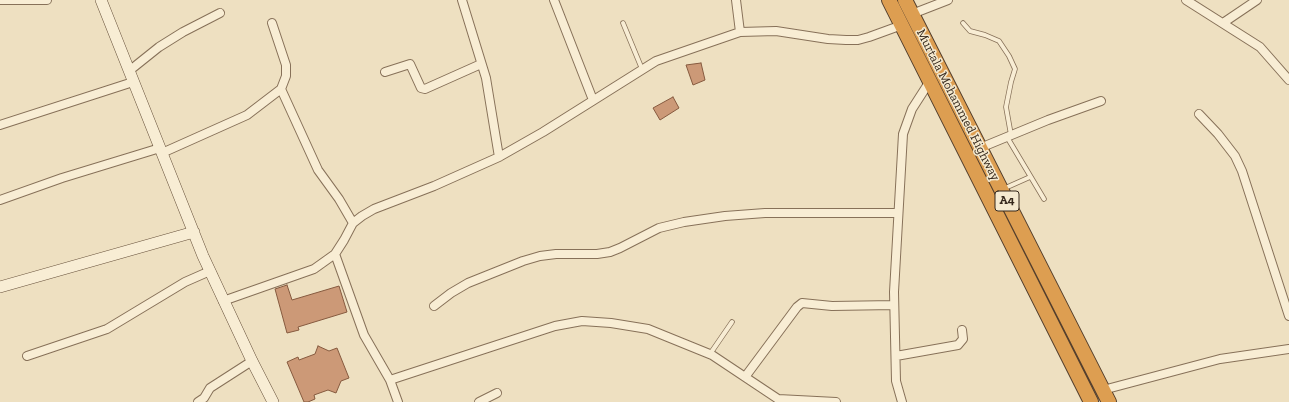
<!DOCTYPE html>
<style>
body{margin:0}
canvas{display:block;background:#eee0c1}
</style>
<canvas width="1289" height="402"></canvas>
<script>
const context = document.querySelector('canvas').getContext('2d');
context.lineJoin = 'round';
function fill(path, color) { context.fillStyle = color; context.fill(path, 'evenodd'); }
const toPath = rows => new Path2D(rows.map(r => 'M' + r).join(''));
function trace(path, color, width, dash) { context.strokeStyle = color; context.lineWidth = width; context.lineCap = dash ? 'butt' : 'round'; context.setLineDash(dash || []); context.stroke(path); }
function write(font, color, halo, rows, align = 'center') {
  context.font = font + ' "Zilla Slab",serif'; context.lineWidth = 3; context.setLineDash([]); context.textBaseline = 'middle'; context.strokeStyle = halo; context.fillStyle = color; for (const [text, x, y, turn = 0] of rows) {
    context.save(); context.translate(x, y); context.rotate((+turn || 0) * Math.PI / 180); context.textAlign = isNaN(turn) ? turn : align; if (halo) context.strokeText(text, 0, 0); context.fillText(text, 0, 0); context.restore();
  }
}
const building = toPath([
 [701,63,705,80,693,85,686,65,701,63],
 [673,97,679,108,660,120,653,108,673,97],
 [287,285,292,300,339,286,347,312,298,327,299,330,287,333,275,289,287,285],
 [318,346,329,351,337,348,349,378,341,381,336,393,328,390,314,395,315,399,308,402,304,402,287,362,298,357,299,360,315,354,318,346]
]);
fill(building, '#c97');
trace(building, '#865a3f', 1);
const lane = toPath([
 [623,23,642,69],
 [963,23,970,31,985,35,999,41,1009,56,1015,69,1011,82,1006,107,1011,135],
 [1007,137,1044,199],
 [1003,189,1030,177],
 [710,354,732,322]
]);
const street = toPath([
 [0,0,47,0],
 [462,0,486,78,499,157],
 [554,0,593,100],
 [736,0,740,32],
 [1186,0,1260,47,1289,80],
 [912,14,948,0],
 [1223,23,1257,0],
 [129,71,159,47,183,32,220,13],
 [385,72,410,64,421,88,425,89,481,64],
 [281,89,318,170,339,199,353,223],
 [1199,114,1218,134,1235,156,1242,171,1289,316],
 [0,125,133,82],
 [980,148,1048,120,1101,101],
 [162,153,247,115,281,89,286,76,286,65,272,23],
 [0,200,62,178,160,148],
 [335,254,364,335,390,380,398,402],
 [223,301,314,269,335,254,344,240,353,223,362,216,374,209,434,186,499,157,543,132,656,61,740,32,776,31,828,39,846,40,858,40,869,37,902,25],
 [434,306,451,293,468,283,523,261,540,256,556,254,597,254,610,252,620,248,659,228,684,222,725,216,765,213,898,213],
 [27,356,107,329,185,282,210,271],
 [896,356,958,345,963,339,962,330],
 [745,377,797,307,802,303,832,306,894,305],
 [390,380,555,326,582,321,611,323,648,329,712,355,778,399,836,402],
 [1103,390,1220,359,1289,349],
 [198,402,204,398,210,388,252,361],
 [479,402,497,393],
 [902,402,896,381,894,292,903,134,912,109,930,81]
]);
const secondary = toPath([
 [101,0,203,256,252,361,273,402],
 [0,287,194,232]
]);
const highway = toPath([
 [889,0,1091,402],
 [905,0,1109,402]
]);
trace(lane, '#877159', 5.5);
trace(street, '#877159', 10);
trace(secondary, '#68523c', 12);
trace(highway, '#543f2d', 16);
trace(lane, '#f8edd4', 4);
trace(street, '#f8edd4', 8);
trace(secondary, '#f8edd4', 11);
trace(highway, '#dd9e51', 14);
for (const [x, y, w] of [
 [1007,201,24]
]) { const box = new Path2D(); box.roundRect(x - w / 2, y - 10, w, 20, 3); context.fillStyle = '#f5ead0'; context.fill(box); trace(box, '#36291d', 1); }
write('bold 12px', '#36291d', null, [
 ["A4",1007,201]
]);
write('13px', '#36291d', '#f5ead0', [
 ["Murtala Mohammed Highway",958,105,63]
]);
</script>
